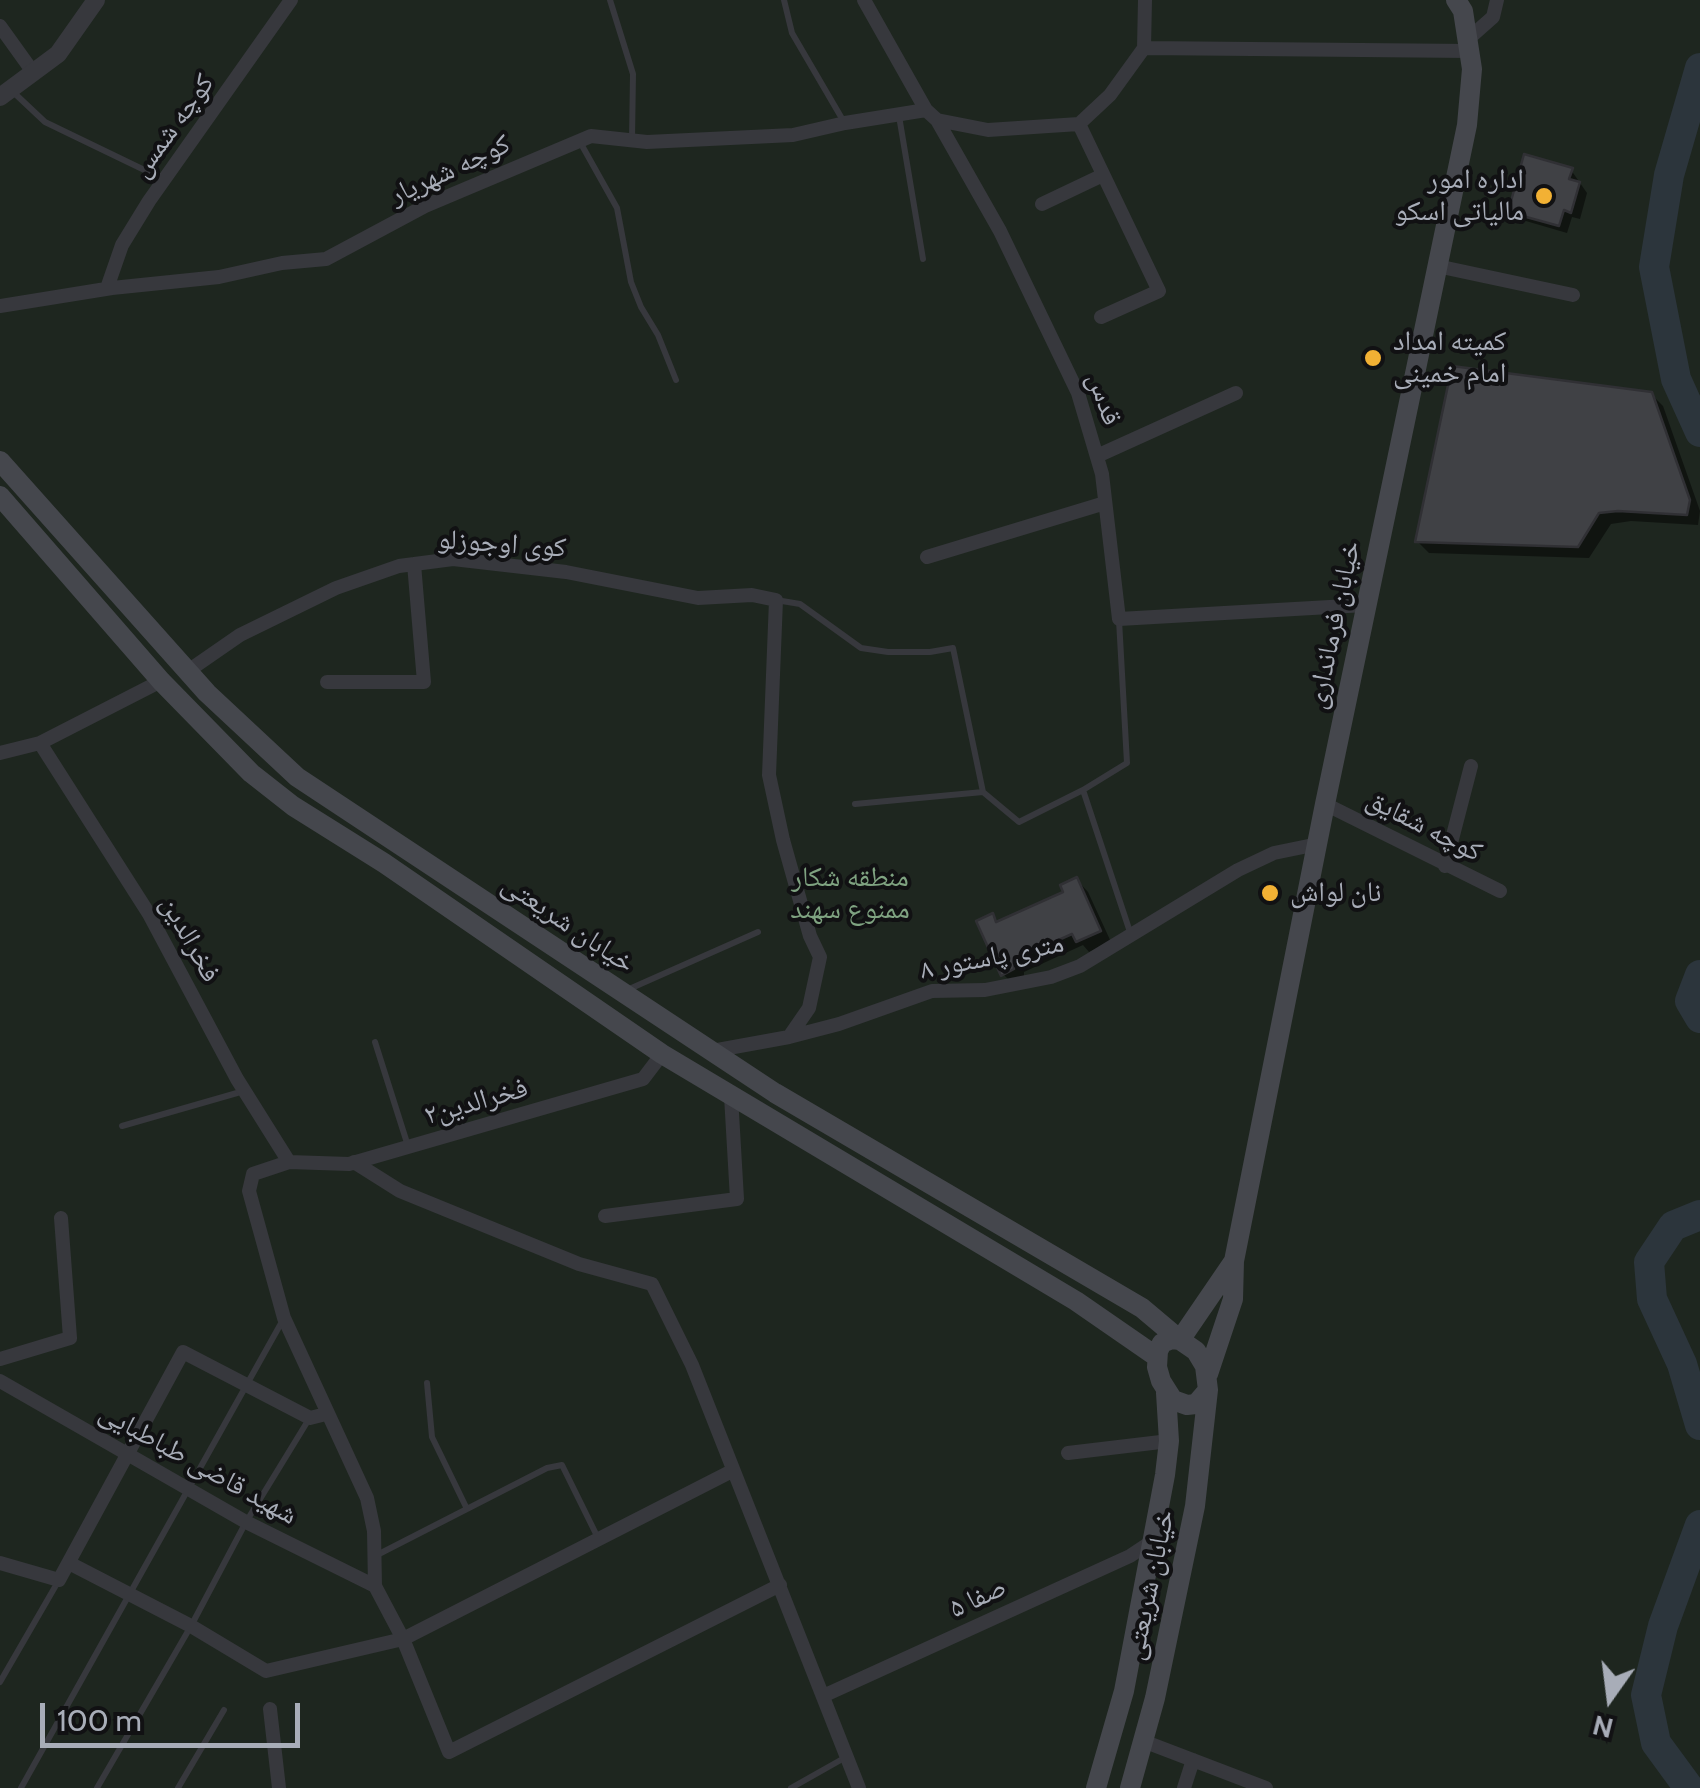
<!DOCTYPE html>
<meta charset="utf-8">
<style>
body{margin:0}
#map{position:relative;width:1700px;height:1788px;overflow:hidden;background:#161618;font-family:Cabin,sans-serif}
canvas{display:block}
.north{position:absolute;left:1560px;top:1648px;width:100px;height:100px;-webkit-text-stroke:8px #111113;paint-order:stroke;rotate:194deg;font-size:28px;font-weight:700;line-height:40px;text-align:center;color:#a8adb8}
.north::after{content:'';display:block;margin:auto;width:35px;height:45px;background:#a8adb8;clip-path:polygon(50% 0,100% 100%,50% 72%,0 100%)}
.scale{position:absolute;left:40px;top:1703px;width:260px;height:45px;box-sizing:border-box;border:5px solid #a8adb8;border-top:0;padding-left:12px;font-size:30px;line-height:35px;white-space:nowrap;color:#a8adb8;-webkit-text-stroke:8px #111113;paint-order:stroke}
</style>
<div id="map">
<canvas width="1700" height="1788"></canvas>
<div class="north">N</div>
<div class="scale">100 m</div>
</div>
<script>
const context = document.querySelector('canvas').getContext('2d');
context.lineJoin = 'round';
function fill(path, color) { context.fillStyle = color; context.fill(path, 'evenodd'); }
const toPath = rows => new Path2D(rows.map(r => 'M' + r).join(''));
function trace(path, color, width, dash) { context.strokeStyle = color; context.lineWidth = width; context.lineCap = dash ? 'butt' : 'round'; context.setLineDash(dash || []); context.stroke(path); }
function write(font, color, halo, rows, align = 'center') {
  context.font = font + ' Cabin,"Noto Naskh Arabic",sans-serif'; context.lineWidth = 8; context.setLineDash([]); context.textBaseline = 'middle'; context.strokeStyle = halo; context.fillStyle = color; for (const [text, x, y, turn = 0] of rows) {
    context.save(); context.translate(x, y); context.rotate((+turn || 0) * Math.PI / 180); context.textAlign = isNaN(turn) ? turn : align; if (halo) context.strokeText(text, 0, 0); context.fillText(text, 0, 0); context.restore();
  }
}
fill(toPath([
 [0,0,1700,0,1700,1788,0,1788]
]), '#1e261f');
fill(toPath([
 [1571,170,1587,193,1580,219,1572,217,1567,233,1519,219,1510,211],
 [1651,394,1663,406,1700,511,1698,525,1631,521,1611,524,1589,558,1429,553,1418,542],
 [1077,880,1088,892,1111,942,1089,952,1083,945,1024,972,1024,981,1014,985,1003,974,992,916,999,924,1067,893]
]), '#0007');
trace(toPath([
 [1700,68,1669,175,1654,267,1676,379,1700,432],
 [1700,975,1690,1001,1700,1018],
 [1700,1215,1673,1226,1649,1262,1652,1299,1682,1364,1700,1425],
 [1689,1788,1656,1743,1646,1695,1663,1626,1700,1525]
]), '#2c353c', 30);
const building = toPath([
 [1524,154,1573,168,1569,179,1580,182,1571,213,1564,210,1559,226,1508,212,1524,154],
 [1452,366,1652,392,1690,500,1687,515,1618,511,1599,513,1578,547,1415,542,1452,366],
 [1077,877,1101,931,1076,942,1072,934,1014,960,1014,969,1001,976,976,921,993,913,996,922,1063,892,1060,885,1077,877]
]);
fill(building, '#404145');
trace(building, '#303034', 2.5);
trace(toPath([
 [610,0,633,74,632,139],
 [784,0,792,33,844,122],
 [11,90,45,122,163,179],
 [899,116,923,259],
 [580,142,617,208,631,282,641,307,658,335,676,380],
 [776,600,800,604,861,648,888,652,930,652,953,648,983,792,1019,822,1083,790],
 [1119,620,1127,763,1083,790,1131,935],
 [855,804,983,792],
 [627,990,758,932],
 [375,1042,408,1146],
 [122,1126,244,1091],
 [427,1383,432,1437,467,1509],
 [377,1555,547,1468,562,1465,598,1538],
 [0,1682,59,1580],
 [21,1788,284,1318],
 [97,1788,191,1626,246,1522,309,1419],
 [178,1788,224,1710],
 [791,1788,846,1757]
]), '#37383d', 6);
trace(toPath([
 [864,0,926,110,937,120,1000,231,1078,393,1102,474,1119,619,1365,605],
 [0,26,33,72],
 [1467,40,1493,17,1497,0],
 [1144,48,1469,51],
 [937,120,988,130,1079,124],
 [1079,124,1159,291,1101,317],
 [1079,124,1110,95,1144,48,1145,0],
 [1042,204,1103,175],
 [1437,266,1573,295],
 [107,288,122,245,149,201,291,0],
 [0,306,112,288,219,277,282,263,326,259,425,206,591,136,647,142,793,135,845,123,926,110],
 [1097,456,1236,393],
 [927,557,1105,503],
 [188,671,240,635,336,588,399,566,453,559,566,572,698,598,752,595,776,600,769,775,783,840,810,936,820,957,809,1008,789,1037],
 [327,682,424,682,414,564],
 [40,743,149,914,237,1079,289,1162],
 [0,753,40,743,161,681],
 [1325,804,1500,891],
 [1445,866,1471,766],
 [712,1051,789,1037,839,1024,932,991,985,990,1051,977,1080,966,1238,870,1274,853,1318,844],
 [662,1054,643,1079,349,1164,289,1162,253,1174,249,1191,284,1318,367,1498,374,1531,375,1586,403,1639,449,1752,780,1585],
 [354,1162,400,1191,579,1264,652,1284,692,1365,859,1788],
 [605,1216,737,1199,731,1096],
 [0,1359,70,1338,61,1218],
 [0,1381,246,1522,375,1586],
 [1068,1453,1169,1441],
 [0,1563,59,1580,183,1352,310,1418,326,1414],
 [69,1563,191,1626,266,1671,403,1639,732,1471],
 [823,1696,1130,1556,1151,1542],
 [270,1709,279,1788],
 [1143,1741,1266,1788],
 [1184,1788,1193,1760]
]), '#37383d', 14);
trace(toPath([
 [0,97,58,54,96,0]
]), '#37383d', 18);
trace(toPath([
 [0,461,207,693,297,777,775,1093,1142,1308,1180,1340,1234,1261],
 [0,496,161,681,251,773,293,806,384,863,662,1054,1076,1301,1157,1357],
 [1172,1339,1180,1340,1196,1351,1205,1366,1208,1390,1196,1404,1187,1405,1173,1400,1161,1381,1157,1367,1158,1351,1162,1343,1172,1339],
 [1208,1374,1233,1299,1234,1261,1325,804,1467,125,1472,69,1463,11,1456,0],
 [1096,1788,1124,1691,1165,1475,1169,1441,1166,1393],
 [1130,1788,1155,1698,1195,1506,1208,1390]
]), '#45474d', 20);
for (const [x, y, r, color] of [
 [1544,196,10,"#f2b134"],
 [1373,358,10,"#f2b134"],
 [1270,893,10,"#f2b134"]
]) { const dot = new Path2D(); dot.arc(x, y, r, 0, 2 * Math.PI); context.fillStyle = color; context.fill(dot); trace(dot, '#111113', 4); }
write('28px', '#a8adb8', '#111113', [
 ["کوچه شمس",173,126,-54],
 ["کوچه شهریار",450,170,-25],
 ["قدس",1104,399,71],
 ["کوی اوجوزلو",502,544,4],
 ["خیابان فرمانداری",1334,625,-78],
 ["کوچه شقایق",1424,826,27],
 ["خیابان شریعتی",568,924,34],
 ["فخرالدین",190,939,61],
 ["۸ متری پاستور",992,957,-11],
 ["فخرالدین۲",476,1102,-16],
 ["شهید قاضی طباطبایی",198,1464,29],
 ["خیابان شریعتی",1150,1585,-78],
 ["صفا ۵",978,1598,-25]
]);
write('28px', '#a8adb8', '#111113', [
 ["اداره امور",1524,180,"right"],
 ["مالیاتی اسکو",1524,212,"right"],
 ["کمیته امداد",1393,342],
 ["امام خمینی",1393,374],
 ["نان لواش",1290,893]
], 'left');
write('28px', '#7fa381', '#111113', [
 ["منطقه شکار",850,878],
 ["ممنوع سهند",850,910]
]);
</script>
